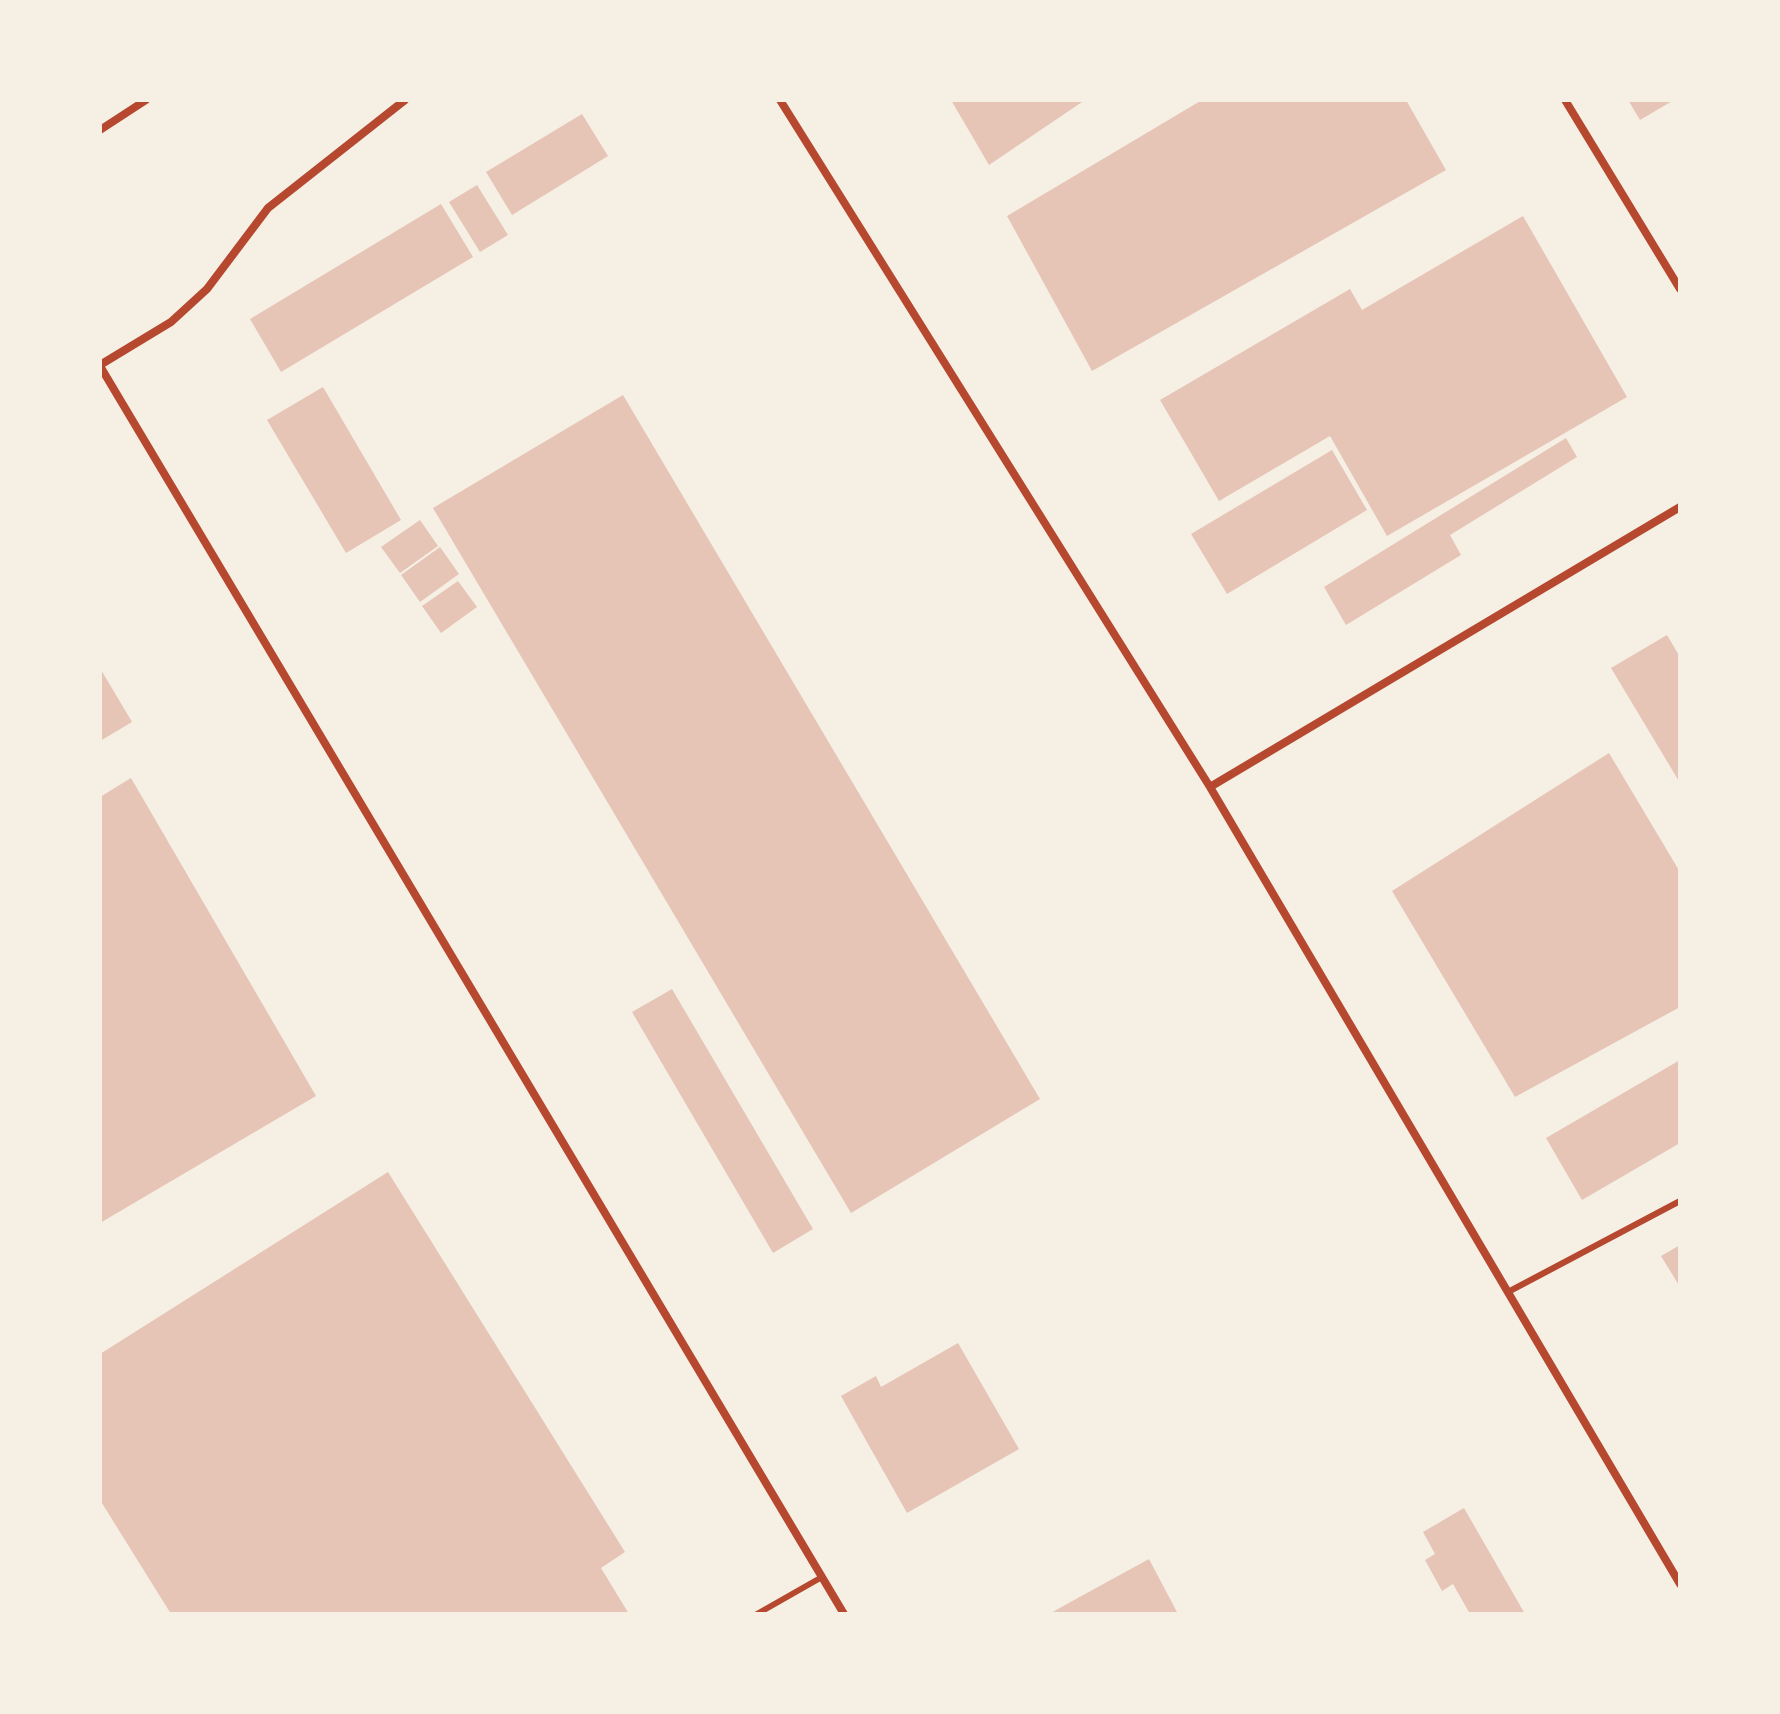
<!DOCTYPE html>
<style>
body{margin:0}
#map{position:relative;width:1780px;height:1714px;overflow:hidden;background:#f6efe4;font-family:"DejaVu Sans",sans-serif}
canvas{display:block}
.frame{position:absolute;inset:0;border:102px solid #f6efe4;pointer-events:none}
</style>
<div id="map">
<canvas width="1780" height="1714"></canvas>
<div class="frame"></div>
</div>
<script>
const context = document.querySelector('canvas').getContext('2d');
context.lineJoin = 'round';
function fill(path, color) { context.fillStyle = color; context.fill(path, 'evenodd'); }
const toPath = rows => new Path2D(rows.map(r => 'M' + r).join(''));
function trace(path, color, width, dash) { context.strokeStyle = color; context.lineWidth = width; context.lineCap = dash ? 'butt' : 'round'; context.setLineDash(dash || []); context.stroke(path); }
fill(toPath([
 [951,100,1085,100,989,165],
 [1202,100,1406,100,1446,170,1092,371,1007,216],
 [1628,100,1674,100,1640,120],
 [582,114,608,156,512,215,486,172],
 [477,185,508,235,480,252,449,202],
 [441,204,473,257,281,372,250,319],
 [1523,216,1627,397,1387,536,1330,436,1219,501,1160,400,1350,289,1362,310],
 [323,387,401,520,346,553,267,420],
 [623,395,1040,1099,851,1213,433,508],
 [1566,438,1577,457,1450,535,1461,555,1346,625,1324,587],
 [1332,450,1367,510,1227,594,1191,534],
 [420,520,438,546,400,573,381,547],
 [440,547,459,574,420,602,401,575],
 [458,581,477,607,441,633,422,606],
 [1667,635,1680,657,1680,783,1611,668],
 [100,668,132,722,100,741],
 [1609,753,1680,872,1680,1007,1515,1097,1392,891],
 [131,778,316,1096,100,1223,100,797],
 [672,989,813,1229,773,1253,632,1012],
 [1680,1060,1680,1143,1582,1200,1546,1138],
 [388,1172,625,1552,601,1568,629,1614,171,1614,100,1500,100,1354],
 [1680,1245,1680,1287,1661,1256],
 [958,1343,1019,1449,907,1513,841,1396,876,1376,881,1387],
 [1464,1508,1525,1614,1470,1614,1453,1584,1442,1591,1425,1560,1435,1554,1423,1532],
 [1149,1559,1178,1614,1049,1614,1076,1599]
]), '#e6c5b7');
trace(toPath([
 [1508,1292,1680,1201],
 [757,1614,822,1577]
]), '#b5482f', 6);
trace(toPath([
 [780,100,1210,787,1680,1584],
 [1565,100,1680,289],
 [100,130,146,100],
 [100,365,171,322,207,289,268,208,405,100],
 [100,366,844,1614],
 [1210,787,1680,507]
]), '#b5482f', 8);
</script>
